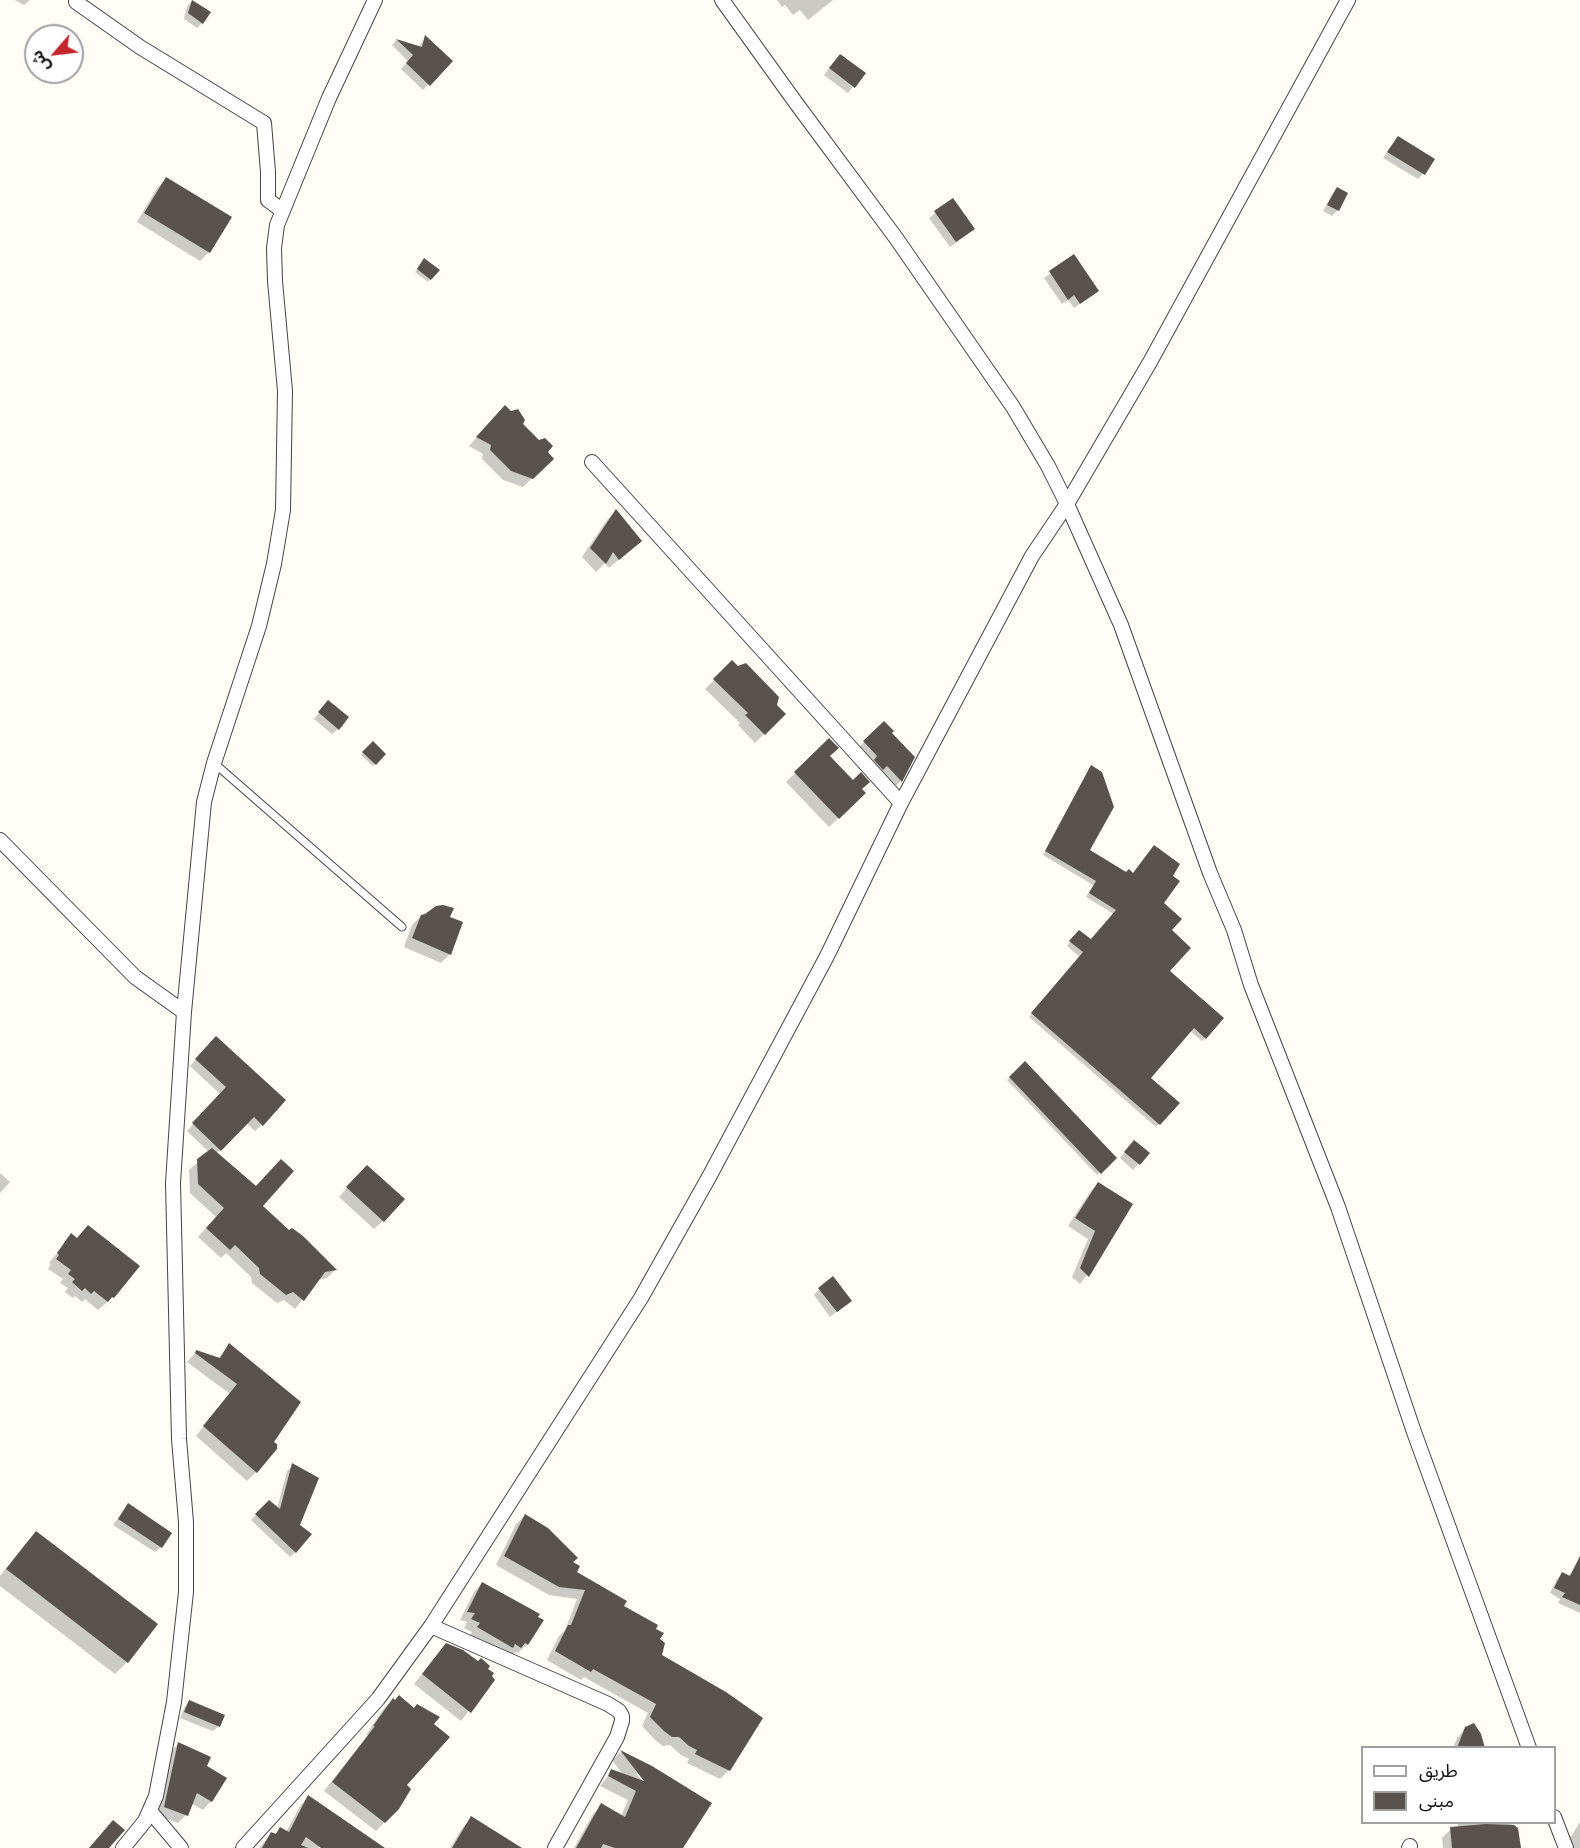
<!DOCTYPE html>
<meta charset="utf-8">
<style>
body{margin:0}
#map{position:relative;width:1580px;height:1848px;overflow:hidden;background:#fffdf5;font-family:"Source Serif 4","Noto Sans Arabic",serif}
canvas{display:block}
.legend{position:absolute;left:1361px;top:1746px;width:195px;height:78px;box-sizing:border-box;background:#fff;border:2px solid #a0a0a0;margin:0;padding:8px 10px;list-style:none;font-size:18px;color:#111}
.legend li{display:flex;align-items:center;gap:12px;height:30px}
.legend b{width:30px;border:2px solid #a0a0a0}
.north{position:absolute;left:24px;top:24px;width:60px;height:60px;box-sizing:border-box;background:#fff;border:2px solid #a0a0a0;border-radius:50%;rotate:242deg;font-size:16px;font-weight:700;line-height:24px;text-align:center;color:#111}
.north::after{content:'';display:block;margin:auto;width:21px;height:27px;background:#c4262e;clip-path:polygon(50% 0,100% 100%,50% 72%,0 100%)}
</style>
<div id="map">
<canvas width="1580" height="1848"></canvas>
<ul class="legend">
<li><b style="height:8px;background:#fff"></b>طريق</li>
<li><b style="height:16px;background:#5a524d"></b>مبنى</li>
</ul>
<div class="north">ش</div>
</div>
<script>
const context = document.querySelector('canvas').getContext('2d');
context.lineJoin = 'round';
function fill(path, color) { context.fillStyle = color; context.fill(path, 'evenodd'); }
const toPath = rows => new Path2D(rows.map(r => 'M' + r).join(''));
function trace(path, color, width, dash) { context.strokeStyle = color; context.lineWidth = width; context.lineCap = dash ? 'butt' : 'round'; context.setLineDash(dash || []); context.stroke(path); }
fill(toPath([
 [15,0,30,0,24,5],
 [777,0,833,0,808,20,800,10,793,15,785,5,782,7],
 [192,1,202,23,197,28,184,19,187,6],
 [425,37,451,62,423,90,401,69,408,61,392,45,396,40,419,47],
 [835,61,864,73,848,93,824,75],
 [1398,137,1423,174,1418,179,1383,158],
 [166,179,209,252,200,261,137,222,157,188],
 [1337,188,1338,210,1332,216,1323,211,1332,194],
 [952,200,968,234,950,247,929,218],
 [1074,256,1097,291,1074,308,1068,300,1062,304,1044,278],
 [422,263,430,279,428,282,415,272],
 [496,416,521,424,552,459,523,487,503,480,482,459,483,454,469,446],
 [616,511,631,549,609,568,605,563,596,572,582,557,607,520],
 [732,662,784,714,755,743,738,725,740,723,705,689],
 [323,708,338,729,332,734,314,719],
 [884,723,890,733,913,758,901,781,896,786,881,770,877,774,870,766,873,762,859,747],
 [829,740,828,756,864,793,829,827,786,782],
 [373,743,384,754,373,766,361,755],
 [1091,767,1088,851,1126,873,1170,876,1162,903,1170,930,1168,971,1205,1038,1202,1041,1190,1031,1149,1078,1178,1103,1156,1127,1029,1017,1080,957,1067,946,1075,935,1091,941,1114,914,1086,897,1093,885,1043,855],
 [421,916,448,918,450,954,441,963,404,947,412,925],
 [209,1045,262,1125,255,1131,246,1123,216,1154,261,1207,335,1270,327,1278,318,1280,295,1309,284,1300,277,1303,252,1283,251,1277,226,1253,221,1258,198,1237,216,1217,190,1193,189,1170,209,1152,187,1131,221,1095,190,1066],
 [1025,1064,1115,1158,1097,1175,1007,1080],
 [1129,1147,1148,1153,1133,1170,1120,1158],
 [0,1173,10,1182,0,1193],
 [358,1175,383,1221,374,1229,339,1197],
 [1098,1184,1097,1262,1080,1284,1072,1277,1088,1239,1068,1226,1090,1192],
 [71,1235,76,1239,113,1297,98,1310,85,1299,82,1302,75,1296,73,1298,65,1292,68,1288,60,1283,63,1279,48,1269,51,1264,49,1263],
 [819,1289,844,1306,830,1317,814,1295],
 [229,1345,272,1442,256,1472,247,1481,196,1436,230,1394,187,1362,197,1351,218,1359],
 [293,1465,295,1552,290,1557,251,1520,269,1502,277,1509,287,1471],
 [128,1505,161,1547,155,1552,113,1525],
 [525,1516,571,1562,575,1573,654,1630,658,1640,660,1656,729,1770,720,1779,687,1763,689,1759,681,1755,670,1745,663,1746,655,1740,642,1726,648,1713,584,1677,581,1680,547,1660,559,1636,565,1630,577,1599,549,1595,496,1565,516,1524],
 [36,1533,127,1662,115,1674,0,1586,0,1576,24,1545],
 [1574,1570,1580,1573,1580,1613,1558,1603,1560,1599,1550,1593,1557,1579,1562,1574,1568,1576],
 [482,1583,527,1644,518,1653,516,1652,511,1656,470,1636,472,1632,464,1628,467,1622,460,1620,474,1592],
 [447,1644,486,1670,493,1680,461,1721,414,1684],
 [393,1700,414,1710,432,1724,405,1786,398,1808,376,1831,324,1791,368,1735,366,1735,384,1708],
 [189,1702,219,1726,213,1731,180,1718,184,1708],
 [1466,1728,1485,1748,1453,1748,1457,1738],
 [178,1744,205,1767,211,1801,203,1810,191,1803,186,1815,178,1823,157,1815,170,1752],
 [621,1752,651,1768,681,1848,574,1848,593,1814,602,1805,621,1816,628,1800,600,1786,612,1771,624,1776,612,1760],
 [636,1773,640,1773,650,1786,647,1788],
 [308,1797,377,1848,334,1848,339,1836,318,1848,259,1848,271,1834,274,1835,281,1829,286,1832,300,1806],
 [472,1818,520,1848,450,1848,463,1827],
 [1457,1822,1509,1822,1517,1829,1519,1848,1443,1848,1442,1838,1451,1829,1459,1828],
 [1580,1822,1580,1848,1568,1848,1565,1846]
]), '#0003');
fill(toPath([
 [192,0,211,12,203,24,188,13],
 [425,35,453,61,430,86,406,63,413,55,396,39,422,47],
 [840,54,866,73,855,88,829,68],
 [1398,136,1435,159,1425,175,1387,152],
 [166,177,232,217,210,253,144,213],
 [1337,187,1348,193,1339,211,1327,205],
 [953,198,975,229,956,242,934,211],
 [1074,254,1099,291,1080,304,1074,295,1068,300,1049,271],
 [424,258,440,270,431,280,417,269],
 [505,405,511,411,518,409,525,420,523,424,539,440,545,438,553,446,548,452,554,459,533,479,511,471,490,450,491,445,476,437],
 [616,509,642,541,619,560,613,552,606,564,590,548],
 [732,660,738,666,746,663,779,697,777,705,786,714,765,735,745,715,748,713,713,679],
 [328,700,349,717,339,730,318,712],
 [884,721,894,731,892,733,915,757,902,782,887,766,883,770,874,760,877,756,863,741],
 [829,738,839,748,830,756,853,780,861,772,870,782,862,789,866,793,839,819,794,772],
 [373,741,386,754,376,765,362,752],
 [1091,765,1102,772,1114,807,1090,850,1126,872,1129,869,1133,873,1154,845,1180,864,1173,876,1180,881,1164,903,1182,919,1172,930,1191,948,1170,971,1224,1018,1206,1039,1194,1028,1151,1078,1180,1103,1160,1125,1031,1013,1083,952,1069,941,1079,930,1091,939,1116,910,1089,893,1096,881,1045,851],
 [443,905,454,908,450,917,463,922,451,955,412,938,421,915,425,914,436,906],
 [216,1036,286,1100,263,1126,254,1117,221,1151,192,1123,226,1087,195,1059],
 [1025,1061,1117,1158,1101,1174,1009,1077],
 [1134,1140,1150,1153,1140,1165,1124,1152],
 [212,1148,256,1186,281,1159,294,1171,263,1206,289,1230,292,1228,303,1236,337,1270,325,1272,304,1301,293,1292,286,1295,260,1274,259,1268,235,1245,230,1250,206,1228,224,1208,198,1184,197,1159],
 [367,1165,405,1199,384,1222,346,1187],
 [1098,1182,1133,1204,1089,1277,1080,1268,1095,1231,1075,1218],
 [88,1225,140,1266,114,1298,112,1297,108,1302,94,1291,91,1294,85,1288,82,1291,72,1282,75,1279,68,1274,71,1270,56,1259,59,1255,57,1253,71,1233,77,1238],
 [833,1276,852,1301,837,1312,818,1288],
 [229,1343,301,1402,274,1442,277,1444,277,1449,257,1473,203,1426,237,1384,195,1353,196,1350,220,1358],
 [292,1463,319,1478,300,1525,312,1534,296,1553,255,1514,269,1500,280,1509],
 [128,1503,172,1533,162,1548,118,1519],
 [525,1514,548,1528,578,1558,573,1562,580,1566,577,1572,627,1601,624,1606,658,1625,656,1629,664,1633,660,1639,665,1643,662,1655,726,1692,763,1718,730,1771,695,1754,697,1750,689,1746,679,1737,672,1737,664,1731,650,1717,656,1704,593,1669,591,1672,555,1651,568,1625,571,1625,585,1590,559,1587,504,1556],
 [36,1531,158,1624,128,1663,6,1569],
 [1580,1556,1580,1605,1562,1597,1565,1593,1554,1588,1562,1572,1570,1576],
 [482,1582,540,1614,538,1617,544,1620,528,1645,525,1643,521,1648,515,1644,513,1648,477,1627,480,1623,471,1619,475,1613,467,1612],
 [446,1643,463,1650,478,1661,481,1658,490,1666,488,1669,494,1673,492,1676,495,1680,471,1713,422,1674],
 [399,1695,414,1708,417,1704,440,1717,434,1724,450,1737,407,1785,411,1789,399,1809,385,1823,332,1782,375,1726,373,1726,393,1698,395,1700],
 [189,1700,225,1715,220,1727,184,1712],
 [1474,1723,1481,1734,1485,1748,1457,1748,1465,1727],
 [178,1742,211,1757,207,1766,227,1778,212,1802,197,1793,188,1816,164,1807],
 [620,1750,652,1766,712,1803,683,1848,615,1848,603,1844,601,1848,576,1848,601,1803,625,1817,636,1791,608,1776,611,1769,644,1781],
 [308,1795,385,1848,321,1848,306,1837,301,1845,308,1848,262,1848,271,1832,276,1834,280,1827,289,1832],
 [471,1816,522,1848,452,1848],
 [113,1820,125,1830,109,1848,89,1848],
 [1486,1824,1514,1825,1518,1828,1521,1848,1452,1848,1450,1827]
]), '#5a524d');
const lane = toPath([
 [214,763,402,927]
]);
const street = toPath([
 [722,0,796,103,896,238,1013,407,1048,466,1067,504,1121,625,1210,873,1234,930,1251,985,1338,1207,1414,1432,1529,1748],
 [76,2,140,47,264,123,268,172,268,200,283,211],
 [592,462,901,803],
 [0,840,135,977,184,1012],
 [431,1626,608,1704,619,1711,622,1716,622,1721,617,1737,555,1848],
 [150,1811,181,1848],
 [1554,1817,1566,1848],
 [123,1848,145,1821,156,1796,174,1702,186,1592,186,1522,179,1439,173,1183,184,1012,204,802,214,763,259,626,274,564,283,510,285,391,275,281,274,248,277,225,329,98,375,0],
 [243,1848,378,1699,431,1626,641,1298,709,1177,827,956,901,803,1032,556,1067,504,1150,362,1348,0],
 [1409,1848,1410,1846]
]);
trace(lane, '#444', 9);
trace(street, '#444', 16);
trace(lane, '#fff', 7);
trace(street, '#fff', 14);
</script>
